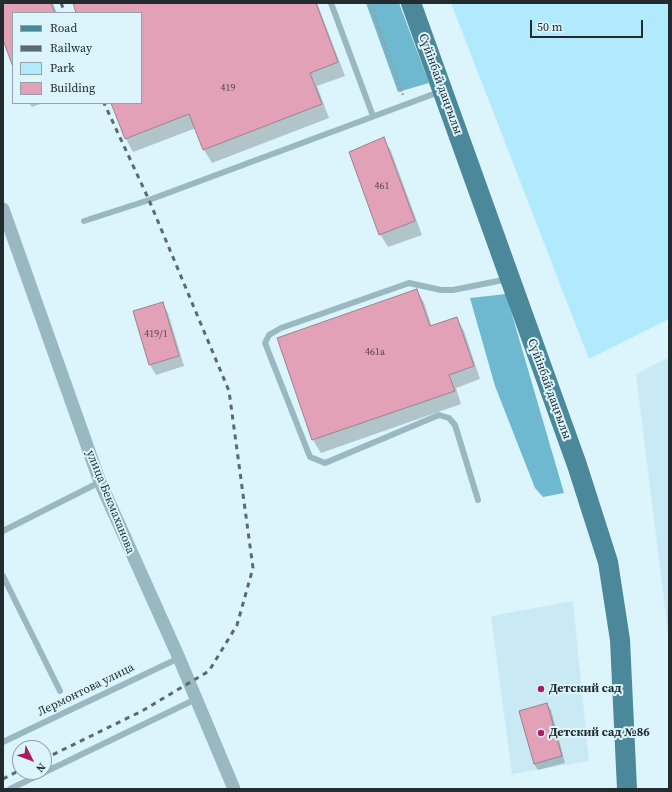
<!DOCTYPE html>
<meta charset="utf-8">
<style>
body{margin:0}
#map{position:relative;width:672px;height:792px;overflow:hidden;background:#dcf5fd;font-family:"Source Serif 4",serif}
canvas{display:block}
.frame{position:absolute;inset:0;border:4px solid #222b2e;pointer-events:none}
.legend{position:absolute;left:12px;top:12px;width:130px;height:92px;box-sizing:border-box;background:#dcf5fd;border:1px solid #92a4aa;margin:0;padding:5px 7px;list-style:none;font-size:12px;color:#222b2e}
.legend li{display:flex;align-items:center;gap:8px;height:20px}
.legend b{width:20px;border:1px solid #92a4aa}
.north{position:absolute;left:12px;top:740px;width:40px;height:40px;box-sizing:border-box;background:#dcf5fd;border:1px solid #92a4aa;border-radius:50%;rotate:132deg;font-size:11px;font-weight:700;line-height:16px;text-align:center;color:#222b2e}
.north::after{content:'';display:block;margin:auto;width:14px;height:18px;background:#aa1e60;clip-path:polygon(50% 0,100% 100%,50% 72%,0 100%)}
.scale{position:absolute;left:530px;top:20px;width:113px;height:18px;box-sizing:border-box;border:2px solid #222b2e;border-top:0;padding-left:5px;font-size:12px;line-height:14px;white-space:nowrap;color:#222b2e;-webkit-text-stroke:3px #dcf5fd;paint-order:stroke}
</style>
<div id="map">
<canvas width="672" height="792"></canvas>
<div class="frame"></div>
<ul class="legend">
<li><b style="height:5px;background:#4b889a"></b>Road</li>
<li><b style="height:5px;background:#5c6a6f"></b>Railway</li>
<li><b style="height:11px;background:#b1eafd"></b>Park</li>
<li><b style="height:11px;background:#e2a1b6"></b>Building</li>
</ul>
<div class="north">N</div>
<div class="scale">50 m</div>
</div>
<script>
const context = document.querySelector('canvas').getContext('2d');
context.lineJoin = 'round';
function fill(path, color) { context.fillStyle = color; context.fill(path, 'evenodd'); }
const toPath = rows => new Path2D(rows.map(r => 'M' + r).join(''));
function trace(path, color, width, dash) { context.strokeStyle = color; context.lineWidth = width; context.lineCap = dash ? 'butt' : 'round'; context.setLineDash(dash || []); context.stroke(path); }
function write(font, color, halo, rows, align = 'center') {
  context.font = font + ' "Source Serif 4",serif'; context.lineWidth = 4; context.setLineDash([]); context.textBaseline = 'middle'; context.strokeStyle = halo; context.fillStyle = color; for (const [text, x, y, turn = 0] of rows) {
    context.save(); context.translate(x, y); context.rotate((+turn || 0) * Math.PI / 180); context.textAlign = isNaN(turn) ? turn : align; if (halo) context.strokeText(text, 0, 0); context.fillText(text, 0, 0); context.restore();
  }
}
fill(toPath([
 [669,357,669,641,636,374],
 [573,601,589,761,512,774,491,616]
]), '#c9eaf5');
fill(toPath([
 [451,3,669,3,669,319,589,359]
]), '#b1eafd');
fill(toPath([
 [366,3,399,3,429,83,398,92],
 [506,294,564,493,543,497,535,488,495,386,470,298]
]), '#6eb9d0');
fill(toPath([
 [3,3,53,3,57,13,13,13,13,64,3,37],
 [74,3,317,3,345,76,317,86,329,118,212,163,204,150,196,128,133,152,126,139,112,103,141,103,141,13,78,13],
 [29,103,43,103,32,107],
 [383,138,391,151,422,235,388,247,380,234],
 [417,290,424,303,432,327,457,318,464,331,480,379,456,388,461,404,321,453,313,440,278,338],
 [162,303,168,313,184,366,156,375,150,365,135,311],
 [547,704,551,710,565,763,538,770,534,764,520,711]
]), '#0003');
const building = toPath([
 [3,3,51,3,55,13,13,13,13,67,3,40,3,3],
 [73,3,316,3,338,62,310,73,322,104,203,150,189,114,125,139,111,103,141,103,141,13,76,13,73,3],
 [384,137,415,221,379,235,349,152,384,137],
 [417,289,430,326,457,317,474,366,449,375,455,391,312,440,277,338,417,289],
 [163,302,179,356,149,365,133,311,163,302],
 [547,703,562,756,534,764,519,711,547,703]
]);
fill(building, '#e2a1b6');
trace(building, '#99848a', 1);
trace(toPath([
 [370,3,403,95]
]), '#92a4aa', 2.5, [4, 2]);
trace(toPath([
 [331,3,373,116],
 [84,221,149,200,439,92],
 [478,500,455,425,449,418,439,415,325,463,310,457,265,343,269,335,281,328,409,283,441,290,453,290,508,279],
 [3,531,100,482],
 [3,576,60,691],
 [3,742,179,658],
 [10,789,196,699]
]), '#99b8c2', 6);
trace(toPath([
 [3,209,100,482,179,658,234,789]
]), '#99b8c2', 13);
trace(toPath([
 [411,3,577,465,608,562,620,640,627,789]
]), '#4b889a', 20);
trace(toPath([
 [61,3,65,13],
 [44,759,142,711,209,671,237,625,253,568,229,391,149,200,104,103],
 [3,779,20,770]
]), '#5c6a6f', 3, [5, 5]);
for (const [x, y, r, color] of [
 [541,689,4,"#aa1e60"],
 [541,733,4,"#aa1e60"]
]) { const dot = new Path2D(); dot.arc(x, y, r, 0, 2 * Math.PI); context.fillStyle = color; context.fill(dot); trace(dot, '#dcf5fd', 1.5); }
write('10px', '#524850', null, [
 ["419",228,88],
 ["461",382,186],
 ["419/1",156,334],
 ["461а",375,352]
]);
write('12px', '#222b2e', '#dcf5fd', [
 ["Сүйінбай даңғылы",440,84,70],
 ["Сүйінбай даңғылы",549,389,70],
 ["улица Бекмаханова",110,502,68],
 ["Лермонтова улица",86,690,-26]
]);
write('bold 12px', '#222b2e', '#dcf5fd', [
 ["Детский сад",549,689],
 ["Детский сад №86",549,733]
], 'left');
</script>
